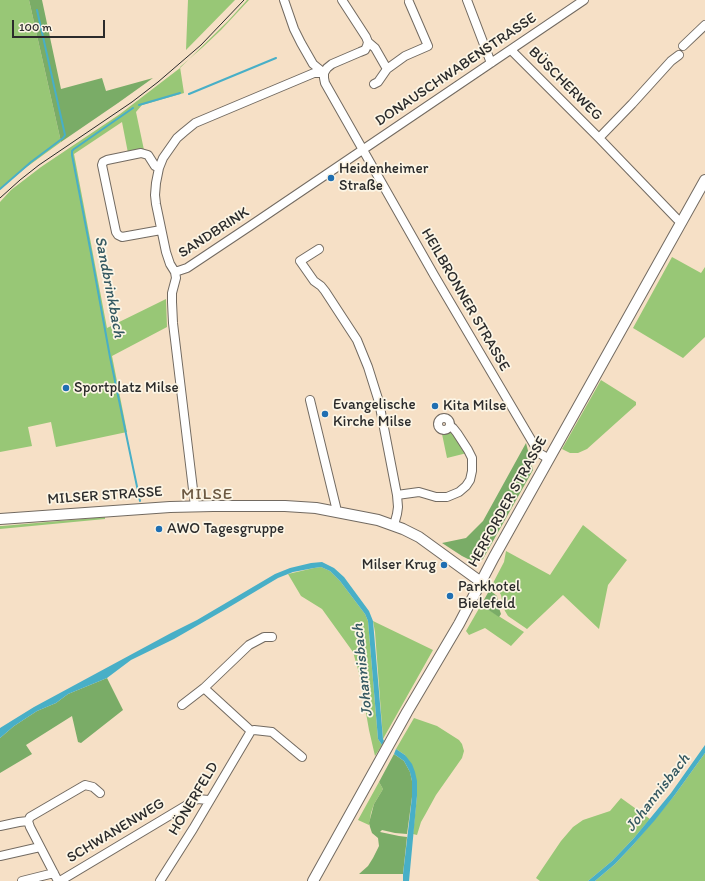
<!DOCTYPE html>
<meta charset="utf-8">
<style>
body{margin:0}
#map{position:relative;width:705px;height:881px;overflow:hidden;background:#f6e0c6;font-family:Itim,sans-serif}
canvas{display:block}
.scale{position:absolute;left:12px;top:20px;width:93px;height:18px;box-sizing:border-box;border:2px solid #2b2b2b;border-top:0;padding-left:5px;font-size:12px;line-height:14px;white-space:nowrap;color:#2b2b2b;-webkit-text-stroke:3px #fcf5e5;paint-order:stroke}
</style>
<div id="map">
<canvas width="705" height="881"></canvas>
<div class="scale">100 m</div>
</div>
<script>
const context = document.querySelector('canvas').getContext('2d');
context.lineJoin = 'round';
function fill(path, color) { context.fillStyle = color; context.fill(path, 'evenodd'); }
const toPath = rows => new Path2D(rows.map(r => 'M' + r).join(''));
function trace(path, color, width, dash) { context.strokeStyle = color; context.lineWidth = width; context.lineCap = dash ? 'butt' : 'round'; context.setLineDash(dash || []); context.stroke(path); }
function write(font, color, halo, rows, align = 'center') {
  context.font = font + ' Itim,sans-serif'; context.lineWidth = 3.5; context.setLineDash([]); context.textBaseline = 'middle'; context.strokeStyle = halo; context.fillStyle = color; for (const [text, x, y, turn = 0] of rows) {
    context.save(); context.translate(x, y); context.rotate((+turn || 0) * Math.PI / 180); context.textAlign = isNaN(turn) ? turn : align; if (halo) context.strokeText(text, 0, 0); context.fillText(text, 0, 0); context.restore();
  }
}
fill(toPath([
 [0,0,29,0,61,142,24,169,0,189],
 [188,0,235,0,186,50],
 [247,0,249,0,221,30,203,47,180,67,184,93,142,105,136,112,144,150,128,153,122,122,74,154,107,328,166,299,167,327,112,356,127,432,56,447,51,422,28,427,32,446,0,452,0,202,11,190,41,167,120,114,180,68,228,21],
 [672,257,701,273,705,267,705,337,683,358,633,328],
 [601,380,636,402,636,405,587,449,578,453,570,453,562,449],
 [452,431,467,453,447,458,442,434],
 [105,517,105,519,0,529,0,526,2,526],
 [583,525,627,560,608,585,599,629,563,595,527,629,508,616,505,611,503,606,501,595,496,587,492,585,504,562,506,551,550,575],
 [321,567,330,571,340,581,365,614,368,621,378,739,382,745,375,756,369,730,359,673,353,652,322,609,301,596,288,574,314,568],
 [481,605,524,632,511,646,485,628,469,635,466,631],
 [373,621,433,650,383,739,375,632],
 [414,718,437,726,459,740,462,744,464,751,462,758,436,795,425,815,421,822,417,835,413,834,417,796,405,755,396,749],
 [705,753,705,881,595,881,615,864,633,845,674,796],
 [379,782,383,789,374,804,371,813,369,825,358,820],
 [621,798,650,819,634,838,612,861,588,881,540,881,536,878,561,841,573,827,583,820,610,811]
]), '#98c776');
fill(toPath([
 [29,0,42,0,61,89,102,78,106,91,153,78,118,103,61,142],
 [526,443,533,470,483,559,477,562,472,561,462,556,442,543,466,538,483,521],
 [489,591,492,592,497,596,499,608,501,614,499,617,481,605],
 [107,678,123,710,81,743,78,742,72,716,26,745,32,754,0,773,0,738,14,726,37,711,56,703,68,694],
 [394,754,404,761,410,772,412,781,412,797,407,834,395,833,382,830,380,832,399,836,407,837,403,874,359,874,368,866,373,858,379,846,378,838,372,833,370,827,369,823,374,804,383,789,379,782]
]), '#7aac67');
fill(toPath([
 [322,562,334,568,344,577,369,611,373,621,383,739,384,741,382,745,378,739,368,621,365,614,340,581,330,571,321,567,314,568,293,572,278,578,226,609,174,639,131,660,107,678,68,694,56,703,37,711,14,726,0,738,0,728,34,707,171,633,197,620,275,574,290,568,311,563],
 [705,745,705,753,674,796,655,820,633,845,615,864,595,881,588,881,612,861,634,838,671,793],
 [396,749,405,755,412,764,415,772,417,781,417,796,409,881,403,881,403,874,412,797,412,781,410,772,404,761,394,754]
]), '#48afc7');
trace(toPath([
 [189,94,276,58],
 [139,105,180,93],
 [133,108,74,149,72,151,72,155,91,253,110,357,140,501],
 [0,189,31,162,63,138,65,135,37,10]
]), '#48afc7', 2);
const minor = toPath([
 [284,0,294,29,301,43,313,64,324,73],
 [342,0,366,37,368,42,367,46,365,50,360,52,332,64,327,68,324,73,324,78,325,83,434,275,536,448,539,453,549,459],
 [467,0,491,63],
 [368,42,375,48,387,69,405,56,428,46,409,2],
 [683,46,705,25],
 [511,50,599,138,677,219,682,222],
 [374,84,378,82,387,69],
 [599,138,632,104,671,61,679,55],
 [159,168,155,166,148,155,141,153,107,160,103,162,102,165,116,232,118,235,122,237,161,230],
 [319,249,300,261,314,281,321,286,325,291,357,340,368,367,379,402,397,495,398,507,397,514,394,525],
 [175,272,187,268,250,226,584,0],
 [310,400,336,507,336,511],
 '438 424a6 6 0 1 1 12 0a6 6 0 1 1-12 0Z',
 [397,495,419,492,436,497,447,497,459,492,466,486,470,480,472,471,472,458,468,450,457,433,453,428,450,426],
 [195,506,173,323,172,302,172,293,176,278,175,272,170,264,166,252,156,204,155,195,156,183,159,168,163,158,177,138,184,132,195,123,314,73,324,73],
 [204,688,251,731,254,730,272,732,302,757],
 [182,705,204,688,249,645,264,637,272,637],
 [0,826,19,822,28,821],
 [0,856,40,847],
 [22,881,54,873],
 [58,881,30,827,28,821,30,817,85,785,93,787,100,793],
 [60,881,197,799,209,800],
 [160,881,193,829,251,731]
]);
const major = toPath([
 [0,519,170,507,213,506,285,506,316,508,378,520,403,529,419,537,481,582],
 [313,881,407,712,459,624,494,557,705,180]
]);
trace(minor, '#726a61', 10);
trace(major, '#726a61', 12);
trace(minor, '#fff', 8);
trace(major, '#fff', 10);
trace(toPath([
 [0,198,20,180,39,165,132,102,158,82,201,45,244,0]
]), '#2b2b2b', 1);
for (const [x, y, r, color] of [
 [331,178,4,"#1f6fb2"],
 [66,388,4,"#1f6fb2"],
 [435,406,4,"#1f6fb2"],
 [325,414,4,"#1f6fb2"],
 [159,529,4,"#1f6fb2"],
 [444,565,4,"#1f6fb2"],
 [450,596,4,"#1f6fb2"]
]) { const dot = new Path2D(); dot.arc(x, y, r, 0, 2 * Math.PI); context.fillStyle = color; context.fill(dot); trace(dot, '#fcf5e5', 1.5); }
write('15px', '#2b2b2b', '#fcf5e5', [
 ["DONAUSCHWABENSTRASSE",456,70,-34],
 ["BÜSCHERWEG",565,84,45],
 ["SANDBRINK",214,233,-33],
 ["HEILBRONNER STRASSE",465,300,60],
 ["MILSER STRASSE",105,496,-4],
 ["HERFORDER STRASSE",508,502,-61],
 ["HÖNERFELD",194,799,-59],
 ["SCHWANENWEG",116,831,-31]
]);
write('15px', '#2b2b2b', '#fcf5e5', [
 ["Heidenheimer",339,169],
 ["Straße",339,186],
 ["Sportplatz Milse",74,388],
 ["Evangelische",333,405],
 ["Kirche Milse",333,422],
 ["Kita Milse",443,406],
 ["AWO Tagesgruppe",167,529],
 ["Milser Krug",436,565,"right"],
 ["Parkhotel",458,587],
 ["Bielefeld",458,604]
], 'left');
write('italic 16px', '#355962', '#fcf5e5', [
 ["Sandbrinkbach",109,287,79],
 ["Johannisbach",363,670,-96],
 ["Johannisbach",658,793,-52]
]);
context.letterSpacing = '1px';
write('17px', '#6c5942', '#fcf5e5', [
 ["MILSE",207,495]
]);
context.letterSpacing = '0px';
</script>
